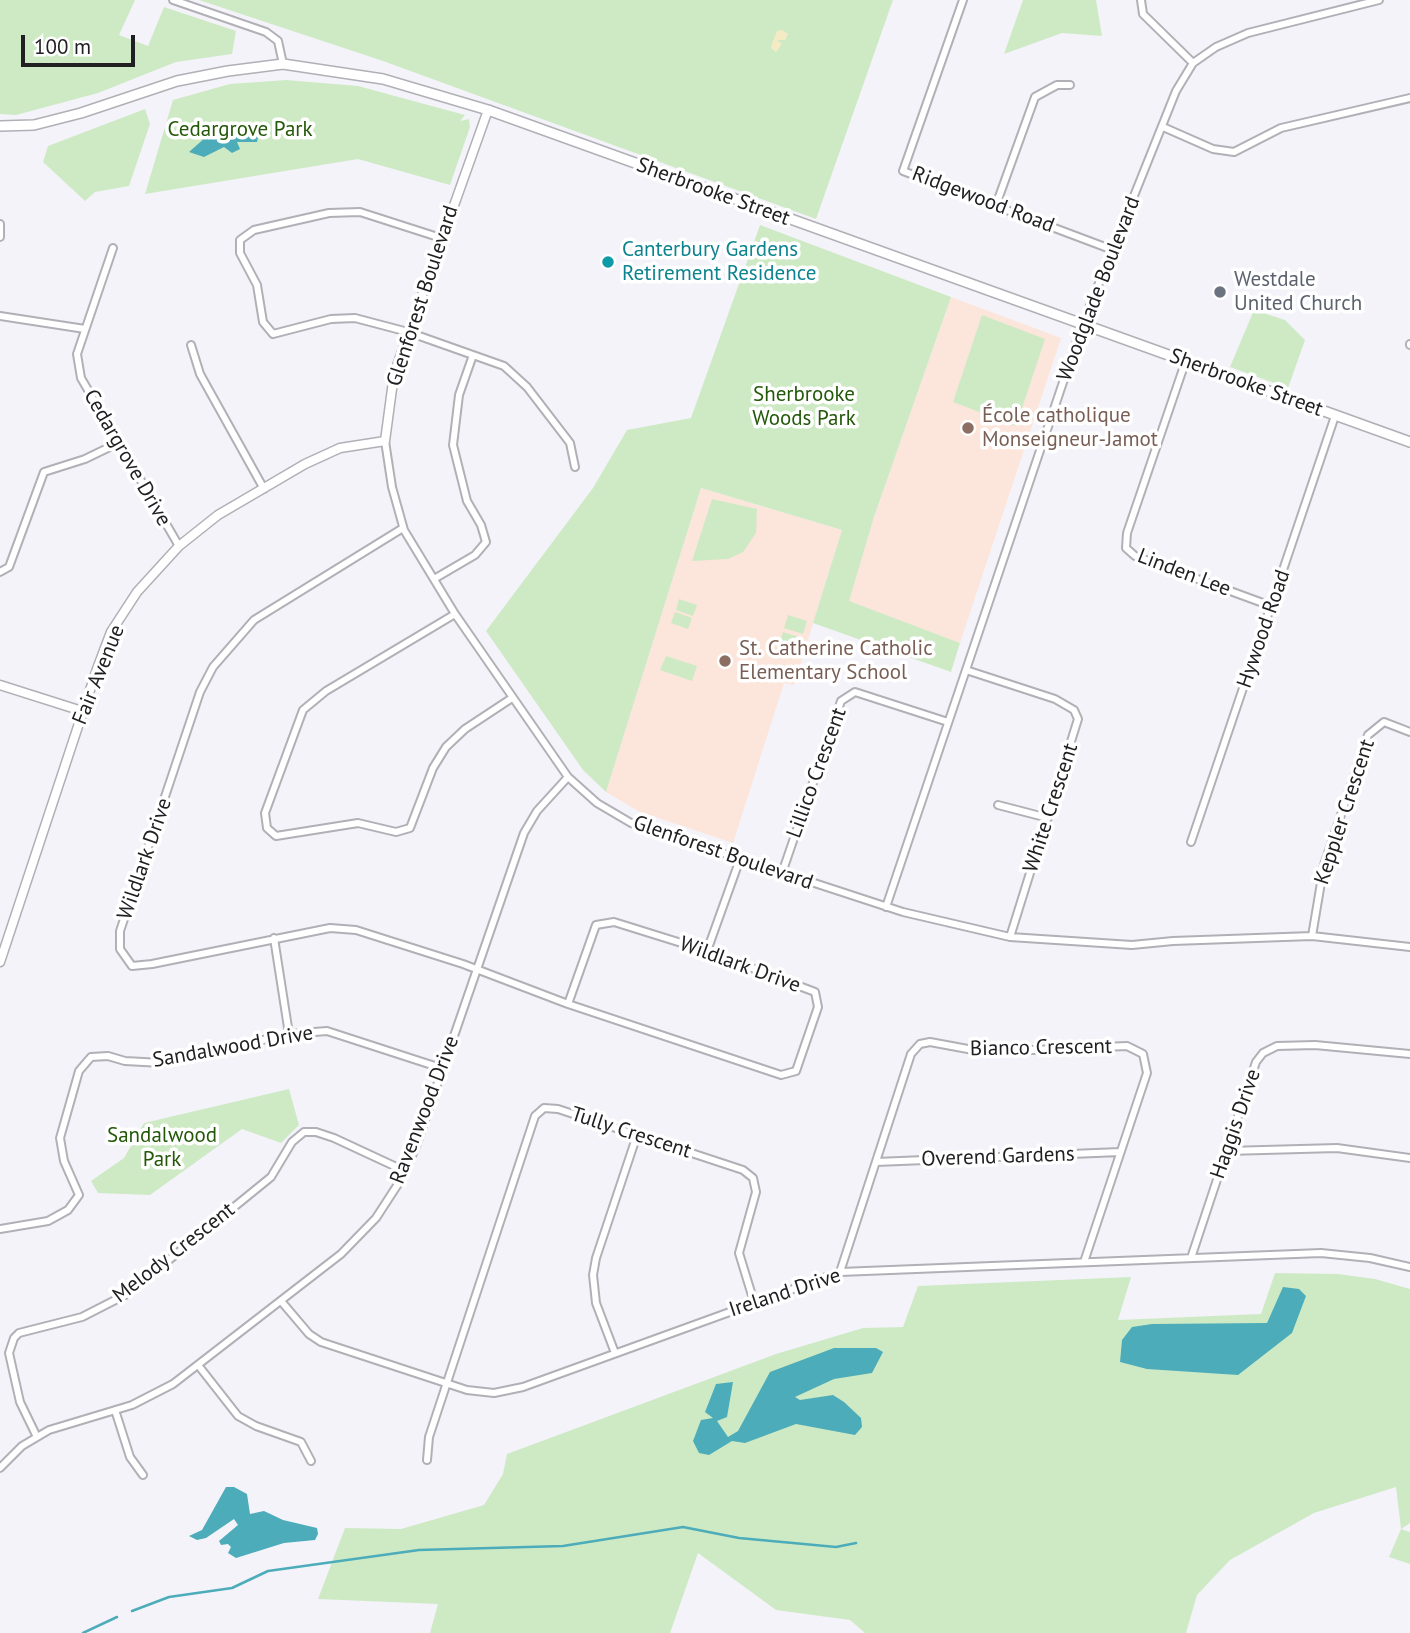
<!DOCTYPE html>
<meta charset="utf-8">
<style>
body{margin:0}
#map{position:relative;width:1410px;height:1633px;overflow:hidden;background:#f4f3fa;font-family:"PT Sans",sans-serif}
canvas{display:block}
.scale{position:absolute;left:21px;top:35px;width:114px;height:32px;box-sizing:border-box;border:4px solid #202023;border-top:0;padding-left:9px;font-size:21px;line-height:24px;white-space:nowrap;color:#202023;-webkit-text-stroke:5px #fff;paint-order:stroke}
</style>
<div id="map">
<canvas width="1410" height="1633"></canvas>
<div class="scale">100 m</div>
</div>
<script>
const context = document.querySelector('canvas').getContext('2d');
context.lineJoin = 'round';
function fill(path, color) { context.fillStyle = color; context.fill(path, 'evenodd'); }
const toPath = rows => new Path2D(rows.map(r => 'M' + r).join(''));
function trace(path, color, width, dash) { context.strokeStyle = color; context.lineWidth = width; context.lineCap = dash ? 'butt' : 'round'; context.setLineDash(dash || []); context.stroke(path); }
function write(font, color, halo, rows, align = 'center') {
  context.font = font + ' "PT Sans",sans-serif'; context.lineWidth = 7; context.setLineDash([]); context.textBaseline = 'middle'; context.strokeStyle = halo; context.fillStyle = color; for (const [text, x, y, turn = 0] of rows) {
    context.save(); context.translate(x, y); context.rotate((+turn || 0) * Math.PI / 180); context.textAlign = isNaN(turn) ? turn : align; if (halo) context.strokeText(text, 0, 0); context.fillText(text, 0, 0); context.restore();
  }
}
fill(toPath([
 [951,297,1061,338,960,643,848,602,874,517],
 [701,488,842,530,794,685,784,683,733,843,640,812,606,792]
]), '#fce5da');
fill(toPath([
 [0,0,135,0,119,35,148,46,164,7,236,31,232,54,176,62,98,93,16,115,0,114],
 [199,0,893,0,816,219,383,61],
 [1023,0,1096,0,1102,36,1062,33,1004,54],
 [286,80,358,86,465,115,460,121,469,119,470,127,450,185,358,159,145,194,173,100,230,84],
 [145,109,150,124,129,186,95,192,85,201,43,162,48,146],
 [760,225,951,297,874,517,849,601,960,643,951,672,813,623,842,530,701,488,606,792,583,770,486,631,593,488,627,430,691,418],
 [1254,310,1285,320,1305,340,1288,388,1230,367],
 [982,315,1045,339,1016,426,953,402],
 [712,499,757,509,756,533,743,552,728,559,692,561],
 [679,599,697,605,693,616,676,610],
 [675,612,692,618,688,629,671,623],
 [788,615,807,621,803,634,784,628],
 [783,632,802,638,797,651,779,645],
 [666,656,697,666,692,681,660,670],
 [289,1089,299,1125,281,1143,242,1129,150,1195,98,1193,91,1181,124,1158,144,1123],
 [1275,1273,1338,1274,1375,1279,1410,1289,1410,1523,1401,1529,1410,1532,1410,1564,1389,1557,1401,1529,1396,1487,1314,1513,1230,1560,1197,1595,1186,1633,865,1633,850,1620,776,1610,698,1553,670,1633,430,1633,438,1604,318,1599,345,1528,401,1529,484,1505,503,1474,507,1454,776,1354,863,1328,903,1327,918,1286,1131,1277,1118,1320,1261,1314]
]), '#ceeac5');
fill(toPath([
 [782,30,788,34,785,40,777,40,782,44,776,52,771,48,772,44,777,31]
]), '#f4ebc5');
fill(toPath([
 [260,127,257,142,237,142,240,149,232,153,224,147,204,157,189,152,206,137],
 [1283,1287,1299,1289,1306,1296,1292,1333,1238,1375,1147,1369,1120,1362,1122,1340,1132,1327,1152,1324,1267,1323],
 [834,1348,876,1348,883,1352,872,1373,834,1379,795,1397,800,1400,833,1395,844,1402,861,1418,862,1427,855,1435,796,1424,745,1443,732,1441,709,1455,699,1453,693,1441,701,1420,713,1418,705,1412,716,1384,733,1382,727,1417,717,1421,728,1437,738,1431,770,1372],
 [226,1487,234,1487,247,1494,250,1514,264,1511,283,1520,317,1528,318,1534,315,1540,284,1543,236,1558,228,1553,231,1547,228,1544,221,1545,219,1541,238,1525,234,1519,206,1538,197,1540,189,1536,202,1530]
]), '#4dacb9');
trace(toPath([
 [132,1611,169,1597,232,1588,268,1571,419,1550,563,1546,683,1527,739,1538,836,1547,856,1543],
 [83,1633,117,1617]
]), '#4dacb9', 2.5);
const minor = toPath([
 [173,0,266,32,278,41,283,64],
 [963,0,903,171,1113,250],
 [1141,0,1143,14,1193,63],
 [1163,127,1213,149,1234,152,1281,128,1410,98],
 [996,205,1035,97,1057,85,1070,85],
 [0,224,0,237],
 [441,238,360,212,329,213,254,230,240,240,240,253,257,285,263,322,273,334,331,319,355,318,408,332,504,366,527,387,570,443,575,467],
 [113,248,77,354,81,378,179,546],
 [0,316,85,329],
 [1410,344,1410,345],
 [191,345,200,374,264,489],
 [1186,360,1127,533,1126,548,1135,556,1271,606],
 [385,441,392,487,404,530,455,614,568,777,597,803,631,823,903,912,1010,937,1132,945,1173,941,1312,936,1410,947],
 [403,528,254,620,213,667,200,692,120,931,120,949,132,966,152,964,330,928,356,930,463,964,568,1004,781,1075,796,1071,818,1007,815,992,707,951,614,922,596,925,568,1004],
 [0,572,9,567,44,472,85,459,118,443],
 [434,579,475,555,486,542,481,525,467,501,453,445,459,395,473,355],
 [455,614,326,691,303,710,265,813,267,828,276,836,358,823,396,832,410,828,433,768,446,747,465,729,512,698],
 [966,670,1055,699,1074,710,1078,719,1010,937],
 [998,805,1048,818],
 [1191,842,1335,416],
 [782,873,841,701,855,692,948,722],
 [886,907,1083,323,1176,91,1193,63,1216,47,1248,33,1379,0],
 [1312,936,1324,865,1368,735,1384,722,1410,732],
 [274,938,289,1034],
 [707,951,740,859],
 [1227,1151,1337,1148,1410,1158],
 [876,1162,1120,1152],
 [0,1229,48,1221,68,1210,79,1195,64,1161,60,1138,79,1071,91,1057,108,1056,125,1061,162,1063,289,1034,327,1031,441,1068],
 [1191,1258,1256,1062,1263,1053,1277,1046,1315,1045,1410,1054],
 [840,1272,911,1054,920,1044,930,1042,984,1052,1127,1046,1143,1054,1147,1073,1084,1262],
 [281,1301,309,1334,321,1342,467,1390,494,1393,523,1387,840,1272,1321,1253,1370,1258,1410,1267],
 [615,1353,596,1303,593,1275,596,1258,637,1135],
 [198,1365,238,1416,256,1426,301,1442,311,1461],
 [115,1410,130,1457,143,1475],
 [37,1437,20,1402,9,1353,14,1338,19,1333,82,1317,127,1294,271,1177,292,1142,304,1132,316,1132,334,1138,405,1171],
 [427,1460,429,1437,535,1116,544,1108,558,1109,743,1170,753,1178,756,1192,739,1253,754,1302],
 [0,1468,22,1446,49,1430,132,1405,173,1384,341,1254,376,1218,400,1181,415,1149,524,833,537,811,568,777]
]);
const tertiary = toPath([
 [0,685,82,711],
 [0,962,97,669,111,632,137,592,179,546,218,515,305,464,340,448,385,441,394,374,488,110]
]);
const secondary = toPath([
 [0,126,34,125,81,113,177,81,228,71,283,64,383,79,488,110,1410,442]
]);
trace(minor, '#b0b0b6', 10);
trace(tertiary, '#b0b0b6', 11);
trace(secondary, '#b0b0b6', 12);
trace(minor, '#fff', 6);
trace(tertiary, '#fff', 8);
trace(secondary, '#fff', 9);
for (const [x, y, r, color] of [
 [608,262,7,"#0f9aa8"],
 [1220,292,7,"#6b7280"],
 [968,428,7,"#8d6e63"],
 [725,661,7,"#8d6e63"]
]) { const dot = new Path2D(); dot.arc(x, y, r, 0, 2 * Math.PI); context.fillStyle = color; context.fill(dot); trace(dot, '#fff', 2.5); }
write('21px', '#235809', '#fff', [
 ["Cedargrove Park",240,130],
 ["Sherbrooke",804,395],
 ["Woods Park",804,419],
 ["Sandalwood",162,1136],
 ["Park",162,1160]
]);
write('21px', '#202023', '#fff', [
 ["Sherbrooke Street",713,192,20],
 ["Ridgewood Road",983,200,21],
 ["Woodglade Boulevard",1099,289,-69],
 ["Glenforest Boulevard",423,296,-72],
 ["Sherbrooke Street",1246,383,20],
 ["Cedargrove Drive",127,458,60],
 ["Linden Lee",1184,573,21],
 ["Hywood Road",1264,629,-71],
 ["Fair Avenue",99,675,-68],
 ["Lillico Crescent",817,773,-70],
 ["White Crescent",1051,808,-72],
 ["Keppler Crescent",1345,812,-72],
 ["Glenforest Boulevard",723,853,19],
 ["Wildlark Drive",145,859,-71],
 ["Wildlark Drive",740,965,20],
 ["Sandalwood Drive",233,1047,-10],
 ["Bianco Crescent",1041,1048,-1],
 ["Ravenwood Drive",425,1110,-69],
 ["Haggis Drive",1236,1124,-71],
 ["Tully Crescent",631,1133,18],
 ["Overend Gardens",998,1157,-2],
 ["Melody Crescent",174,1253,-38],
 ["Ireland Drive",785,1293,-18]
]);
write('21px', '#0d838f', '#fff', [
 ["Canterbury Gardens",622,250],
 ["Retirement Residence",622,274]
], 'left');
write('21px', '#5b616d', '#fff', [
 ["Westdale",1234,280],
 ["United Church",1234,304]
], 'left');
write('21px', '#785e54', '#fff', [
 ["École catholique",982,416],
 ["Monseigneur-Jamot",982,440],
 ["St. Catherine Catholic",739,649],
 ["Elementary School",739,673]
], 'left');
</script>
